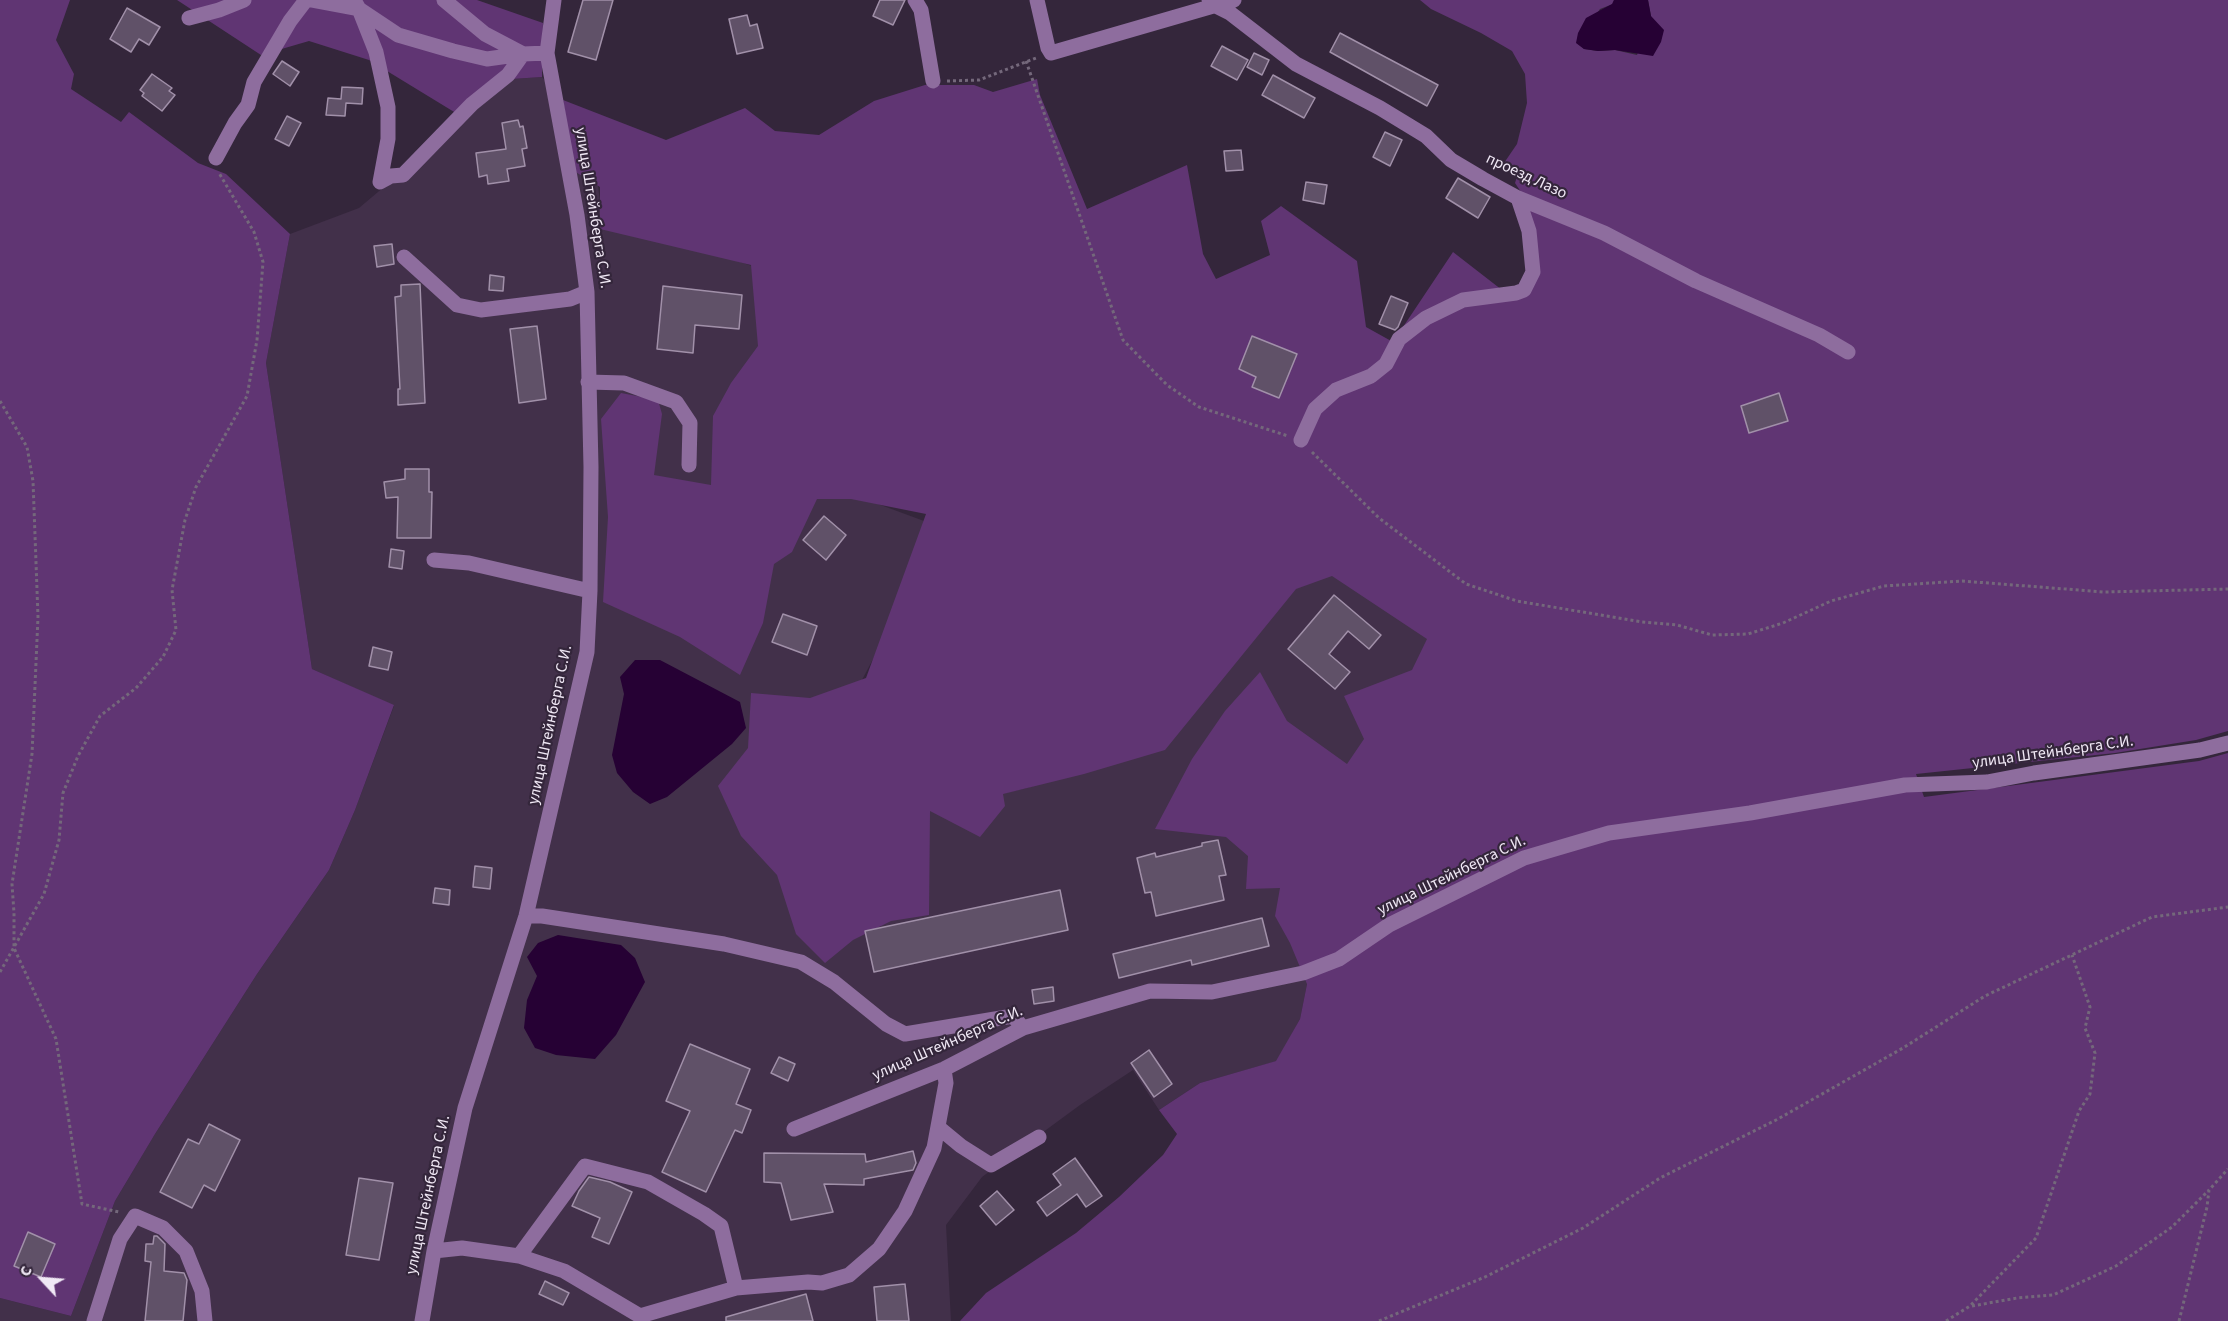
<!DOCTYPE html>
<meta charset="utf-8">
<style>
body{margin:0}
#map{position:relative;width:2228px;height:1321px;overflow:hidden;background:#34263b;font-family:"Source Sans 3",sans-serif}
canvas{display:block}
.north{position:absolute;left:12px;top:1249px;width:60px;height:60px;-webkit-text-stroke:4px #34263b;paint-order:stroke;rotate:296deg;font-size:16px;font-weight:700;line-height:24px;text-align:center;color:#f0e8f5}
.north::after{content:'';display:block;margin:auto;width:21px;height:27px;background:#f0e8f5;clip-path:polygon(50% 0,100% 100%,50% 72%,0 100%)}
</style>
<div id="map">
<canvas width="2228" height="1321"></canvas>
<div class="north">С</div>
</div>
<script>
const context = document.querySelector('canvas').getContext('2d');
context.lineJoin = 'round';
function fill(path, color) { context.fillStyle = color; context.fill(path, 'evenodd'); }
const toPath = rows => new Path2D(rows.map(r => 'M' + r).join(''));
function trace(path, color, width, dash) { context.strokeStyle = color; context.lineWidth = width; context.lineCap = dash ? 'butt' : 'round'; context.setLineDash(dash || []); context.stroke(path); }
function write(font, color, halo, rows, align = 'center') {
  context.font = font + ' "Source Sans 3",sans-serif'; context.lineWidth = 4.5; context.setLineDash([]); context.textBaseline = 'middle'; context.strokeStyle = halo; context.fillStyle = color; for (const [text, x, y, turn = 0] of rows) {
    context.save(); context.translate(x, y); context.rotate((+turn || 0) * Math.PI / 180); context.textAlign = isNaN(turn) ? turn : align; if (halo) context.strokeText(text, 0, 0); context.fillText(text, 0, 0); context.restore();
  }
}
fill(toPath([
 [542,77,563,100,574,164,597,179,602,216,764,270,797,474,924,521,891,625,854,695,850,825,1027,788,1176,734,1298,561,1345,546,1429,627,1437,657,1307,984,1300,1019,1277,1061,1200,1083,1159,1110,1133,1070,1080,1105,982,1177,946,1225,951,1321,0,1321,0,1298,71,1316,115,1201,155,1134,257,974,329,870,355,810,394,706,312,669,266,363,290,234,359,208,512,79]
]), '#42304a');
fill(toPath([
 [0,0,70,0,56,40,74,74,71,89,121,122,129,112,198,163,226,174,290,234,266,363,312,669,394,705,355,810,329,870,257,974,155,1134,115,1201,71,1316,0,1298],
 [177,0,477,0,543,23,542,77,512,79,464,118,369,60,309,41,261,55],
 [1420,0,1614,0,1613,4,1600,9,1577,43,1584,49,1598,51,1615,50,1637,55,1651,16,1648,0,2228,0,2228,731,2196,740,2115,753,1916,774,1924,797,2199,761,2228,753,2228,1321,960,1321,986,1293,1076,1233,1119,1197,1163,1155,1177,1134,1159,1110,1200,1083,1276,1061,1300,1019,1307,984,1290,943,1275,916,1280,888,1246,889,1248,856,1226,837,1155,829,1192,759,1225,711,1260,672,1287,721,1347,764,1364,739,1344,696,1412,670,1427,639,1332,576,1296,589,1165,750,1084,774,1003,794,1005,806,980,837,930,811,929,915,891,921,853,940,825,963,796,934,777,875,741,836,718,786,748,748,751,693,810,698,866,678,926,514,851,499,817,499,792,552,774,564,763,623,740,675,680,637,603,602,608,517,601,419,621,393,658,400,662,414,654,475,711,485,713,416,731,383,758,346,751,265,600,229,600,187,574,171,563,100,666,140,745,108,775,131,819,135,874,101,925,85,974,85,993,92,1037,79,1040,95,1087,209,1187,165,1203,254,1216,279,1270,255,1261,221,1281,206,1357,261,1366,327,1393,342,1453,252,1502,290,1522,284,1528,271,1521,192,1515,183,1519,170,1504,163,1517,144,1527,103,1525,74,1512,51,1481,33,1431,9]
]), '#603573');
fill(toPath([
 [1614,0,1648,0,1651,16,1664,30,1661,42,1653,56,1615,50,1598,51,1584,49,1576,43,1578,33,1586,18,1612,4],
 [635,660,660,660,740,702,746,728,732,744,667,797,650,804,633,792,617,773,612,755,624,694,620,677],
 [558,935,621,945,635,958,645,982,616,1035,595,1059,556,1055,535,1048,524,1028,527,1000,537,976,527,957,538,943]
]), '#260134');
const building = toPath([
 [583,0,613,0,596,60,568,52,583,0],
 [880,0,905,0,893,25,873,16,880,0],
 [127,8,160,27,149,45,139,39,131,52,110,39,127,8],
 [747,15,750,26,757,24,763,48,737,54,729,19,747,15],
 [1340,33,1438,85,1427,106,1330,52,1340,33],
 [1222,46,1248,60,1237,80,1211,66,1222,46],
 [1254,53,1269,60,1262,75,1247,67,1254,53],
 [282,61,299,72,290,86,273,74,282,61],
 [152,74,172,88,169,91,175,95,162,111,142,96,144,93,140,90,152,74],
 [1273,75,1315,98,1304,118,1262,95,1273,75],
 [342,87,363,88,362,104,346,103,345,116,326,115,328,98,341,99,342,87],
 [287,116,301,123,289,146,275,139,287,116],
 [518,120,520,127,523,126,527,148,522,149,525,166,507,169,509,181,488,184,487,175,479,177,476,153,506,149,502,123,518,120],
 [1385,132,1402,140,1390,166,1373,157,1385,132],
 [1241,150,1243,170,1226,171,1224,151,1241,150],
 [1458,178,1490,197,1478,218,1446,198,1458,178],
 [1306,182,1327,185,1324,204,1303,200,1306,182],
 [392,244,394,264,377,267,374,246,392,244],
 [490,275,504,277,503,291,489,290,490,275],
 [420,284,425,403,398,405,398,389,400,389,395,297,401,296,401,285,420,284],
 [663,286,742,295,739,329,695,325,693,353,657,349,663,286],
 [1391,296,1408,303,1398,327,1395,330,1379,324,1391,296],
 [537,326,546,399,519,403,510,329,537,326],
 [1252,336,1297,354,1279,398,1252,387,1256,377,1239,369,1252,336],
 [1779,393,1788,421,1749,433,1741,406,1779,393],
 [405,469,429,469,429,492,432,492,431,538,397,538,398,497,386,498,384,482,405,479,405,469],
 [824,516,846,535,826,560,803,540,824,516],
 [391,549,404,551,402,569,389,567,391,549],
 [1334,595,1381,635,1369,649,1348,631,1329,654,1350,672,1335,689,1288,649,1334,595],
 [783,614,817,626,807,655,772,642,783,614],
 [373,647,392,652,388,670,369,666,373,647],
 [1218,840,1226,875,1219,876,1224,900,1156,916,1151,892,1145,893,1137,858,1155,853,1156,857,1202,846,1202,843,1218,840],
 [475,866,492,868,490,889,473,887,475,866],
 [435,888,450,890,449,905,433,903,435,888],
 [1060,890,1068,930,874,972,865,931,1060,890],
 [1262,918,1269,946,1192,965,1191,960,1119,978,1113,954,1262,918],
 [1053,987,1054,1001,1034,1004,1032,990,1053,987],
 [690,1044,750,1069,736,1104,751,1110,742,1133,735,1130,706,1192,662,1172,690,1111,666,1101,690,1044],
 [1149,1050,1172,1084,1154,1097,1131,1063,1149,1050],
 [779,1057,795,1064,788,1081,771,1073,779,1057],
 [209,1124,240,1140,215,1191,204,1185,192,1208,160,1192,188,1139,199,1144,209,1124],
 [913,1151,916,1163,913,1170,864,1179,864,1185,824,1184,833,1212,791,1220,781,1183,764,1182,764,1153,865,1154,866,1162,913,1151],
 [1075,1158,1102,1196,1086,1207,1077,1194,1047,1216,1037,1202,1061,1185,1053,1174,1075,1158],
 [589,1177,610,1182,632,1192,609,1244,592,1237,600,1218,572,1206,579,1191,589,1177],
 [359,1178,393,1183,379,1260,346,1255,359,1178],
 [997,1191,1014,1210,996,1225,980,1206,997,1191],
 [28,1232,55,1244,41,1277,14,1266,28,1232],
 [154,1236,157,1236,165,1244,164,1271,184,1273,187,1280,183,1321,145,1321,151,1262,145,1261,146,1244,153,1244,154,1236],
 [545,1281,569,1293,563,1305,539,1294,545,1281],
 [905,1284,909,1321,877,1321,874,1287,905,1284],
 [806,1294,813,1321,726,1321,726,1317,806,1294]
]);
fill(building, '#605168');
trace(building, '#a190a9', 1.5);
trace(toPath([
 [1026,61,1123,340,1167,385,1199,407,1288,436],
 [947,81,979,80,1036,58],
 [0,401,27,447,33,481,38,617,32,754,12,884,14,913,14,948,56,1039,82,1204,119,1212],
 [1312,452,1379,518,1466,584,1517,601,1642,622,1677,625,1712,635,1748,634,1783,623,1831,601,1884,586,1962,581,2104,592,2228,589],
 [0,972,44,894,59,840,63,793,78,756,100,716,136,688,163,657,176,630,172,590,185,520,196,487,247,396,257,340,263,262,254,232,219,173],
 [1972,1306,2017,1298,2053,1295,2116,1266,2172,1227,2209,1190],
 [1379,1321,1485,1277,1583,1228,1660,1178,1778,1119,1903,1048,1985,996,2152,917,2228,907],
 [1946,1321,1970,1306,2036,1238,2079,1111,2090,1094,2095,1053,2085,1028,2090,1007,2072,955],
 [2179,1321,2207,1207,2209,1190,2228,1169]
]), '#74687b', 3, [3, 3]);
trace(toPath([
 [311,0,359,9,354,0],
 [444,0,485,34,523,54,547,53],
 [915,0,921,10,933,81],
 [1037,0,1048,48,1051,53,1234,0],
 [1209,0,1214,5,1230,13,1296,64,1380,108,1426,136,1451,160,1483,179,1518,198,1604,233,1696,281,1819,335,1848,352],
 [359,9,398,35,453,51,487,59,523,54,508,75,472,104,403,175,391,176,380,182,388,139,388,107,376,52,359,9],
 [189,18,219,10,244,0],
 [216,158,235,123,248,105,254,82,290,21,306,0],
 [404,257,457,305,481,310,570,299,587,292],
 [588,382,624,383,676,402,690,423,689,465],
 [1301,440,1315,409,1336,390,1371,376,1386,364,1399,339,1426,318,1463,300,1516,293,1524,290,1533,272,1529,231,1518,198],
 [434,560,469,563,590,591],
 [526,916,542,916,724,944,801,962,834,982,886,1024,905,1034,1013,1016,1023,1028],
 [938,1127,961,1146,991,1165,1039,1137],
 [794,1129,944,1069,1023,1028,1150,991,1212,992,1303,973,1339,959,1389,925,1524,858,1609,833,1750,813,1905,785,1987,782,2034,773,2200,750,2228,743],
 [434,1251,462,1248,519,1256,585,1166,648,1182,704,1214,721,1226,736,1288,808,1282,822,1283,849,1275,879,1249,905,1211,934,1148,946,1083,944,1069],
 [519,1256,564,1271,640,1316,736,1288],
 [94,1321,120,1239,135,1216,163,1228,186,1251,202,1291,205,1321],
 [422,1321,434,1251,465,1108,526,916,587,652,590,591,591,467,587,292,577,215,547,53,554,0]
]), '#8e6d9e', 15);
write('16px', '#f0e8f5', '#34263b', [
 ["проезд Лазо",1526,177,25],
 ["улица Штейнберга С.И.",592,208,81],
 ["улица Штейнберга С.И.",551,725,-78],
 ["улица Штейнберга С.И.",2053,753,-8],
 ["улица Штейнберга С.И.",1452,876,-26],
 ["улица Штейнберга С.И.",948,1044,-24],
 ["улица Штейнберга С.И.",429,1195,-78]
]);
</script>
